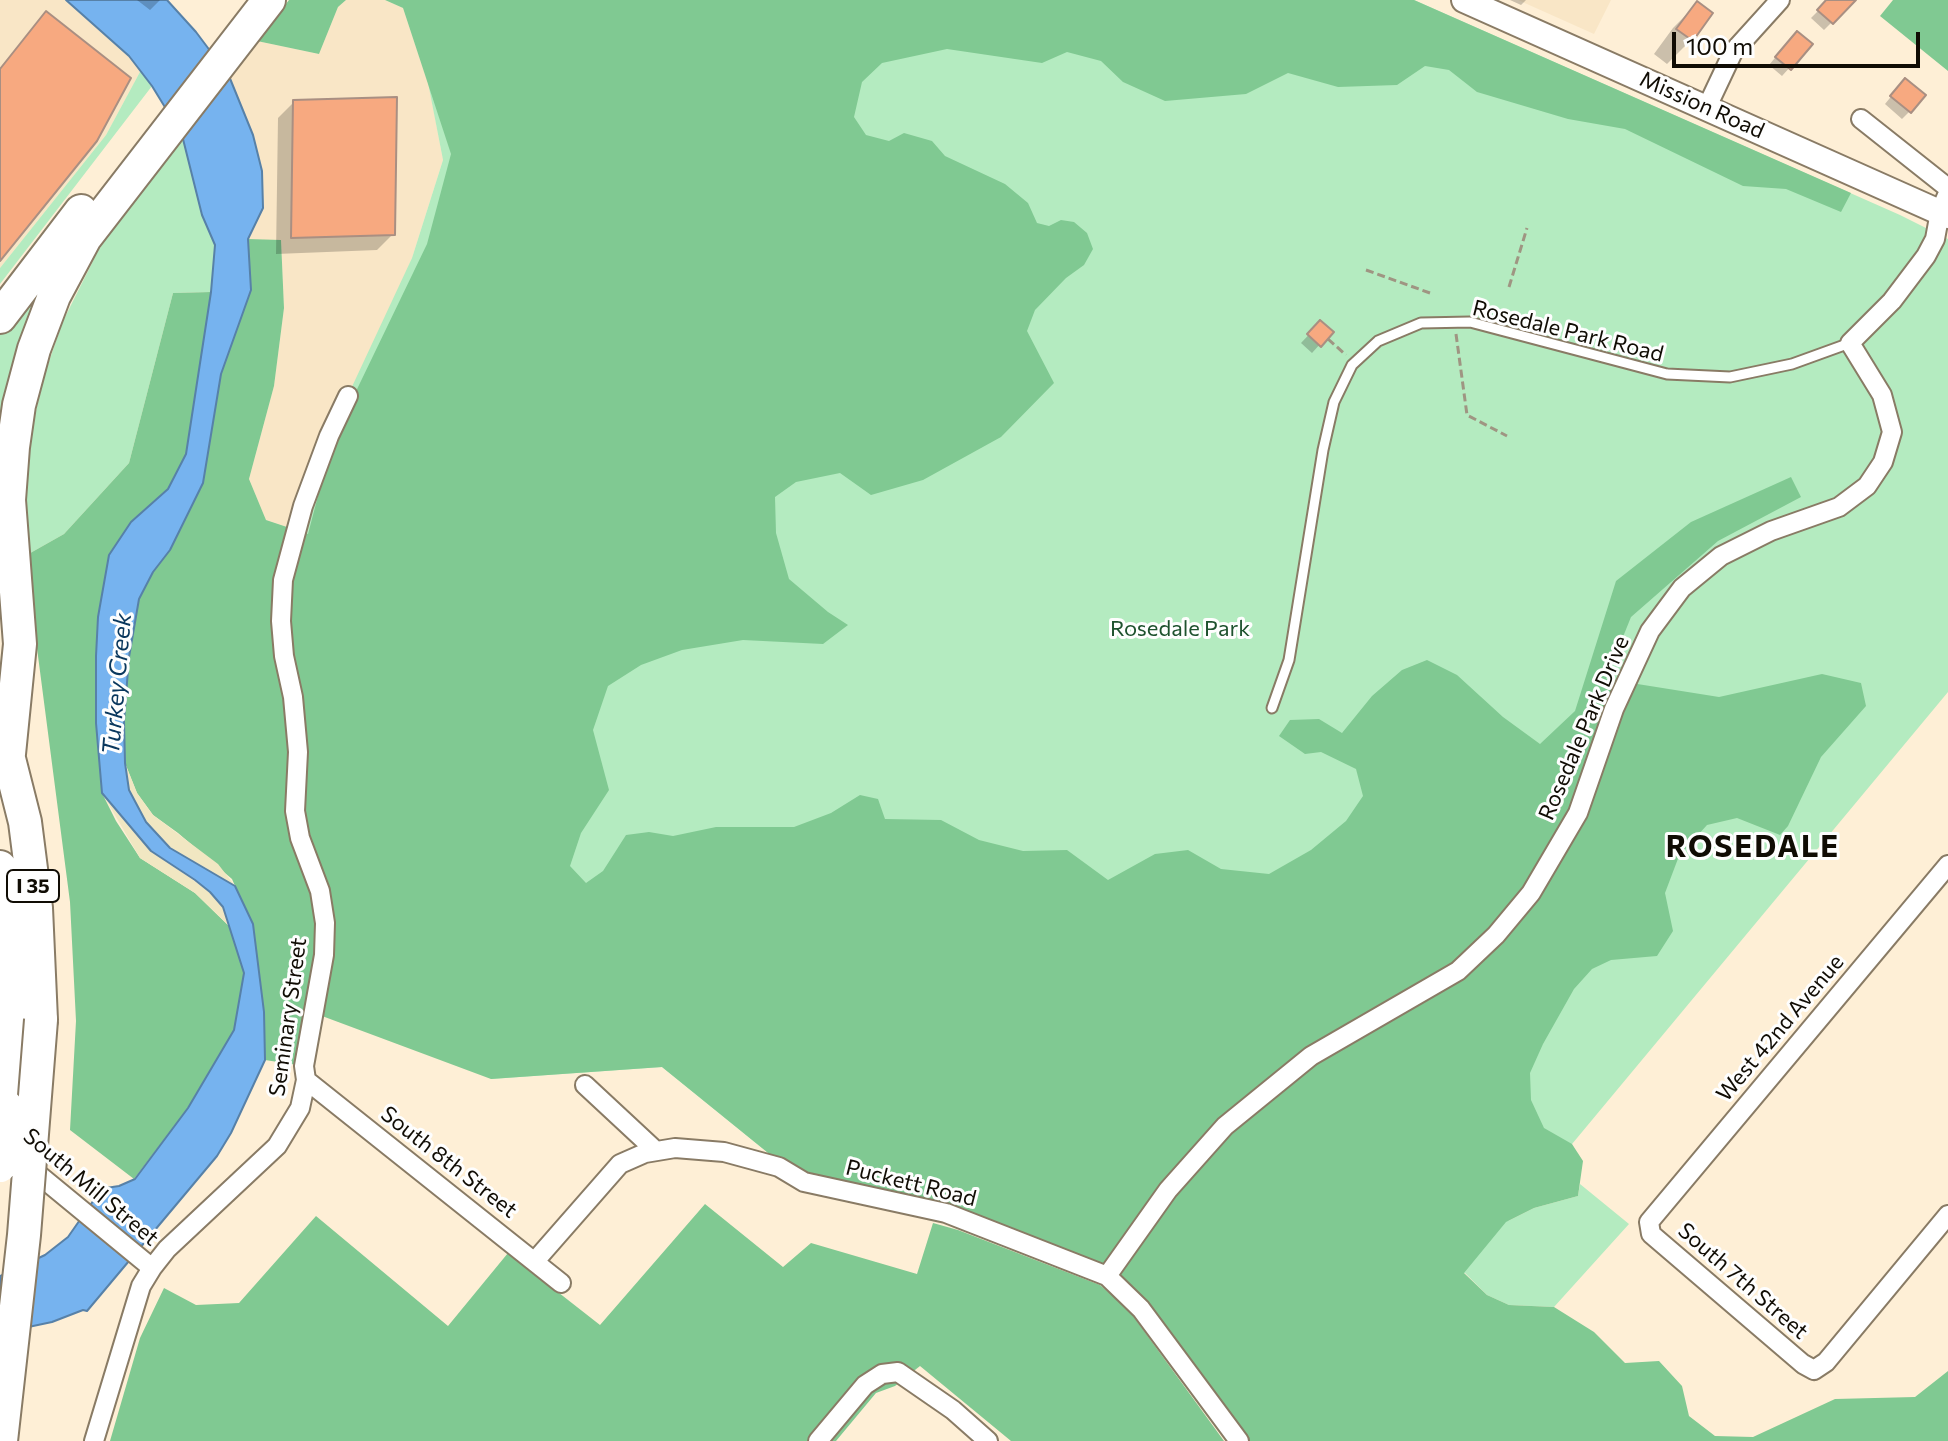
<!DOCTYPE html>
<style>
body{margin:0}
#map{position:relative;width:1948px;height:1441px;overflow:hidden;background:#feefd6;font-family:Commissioner,sans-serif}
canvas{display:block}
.scale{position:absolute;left:1672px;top:32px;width:248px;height:36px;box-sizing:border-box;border:4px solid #100c04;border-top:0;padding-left:10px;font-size:24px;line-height:28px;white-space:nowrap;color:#100c04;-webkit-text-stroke:6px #fefefe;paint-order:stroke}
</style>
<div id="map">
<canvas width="1948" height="1441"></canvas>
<div class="scale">100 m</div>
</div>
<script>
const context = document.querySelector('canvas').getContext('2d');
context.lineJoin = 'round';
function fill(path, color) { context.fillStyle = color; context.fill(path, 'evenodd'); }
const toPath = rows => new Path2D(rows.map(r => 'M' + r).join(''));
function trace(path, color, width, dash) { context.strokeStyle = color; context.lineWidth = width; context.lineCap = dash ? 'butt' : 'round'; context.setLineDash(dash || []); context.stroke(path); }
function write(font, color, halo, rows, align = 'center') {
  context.font = font + ' Commissioner,sans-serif'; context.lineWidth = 6; context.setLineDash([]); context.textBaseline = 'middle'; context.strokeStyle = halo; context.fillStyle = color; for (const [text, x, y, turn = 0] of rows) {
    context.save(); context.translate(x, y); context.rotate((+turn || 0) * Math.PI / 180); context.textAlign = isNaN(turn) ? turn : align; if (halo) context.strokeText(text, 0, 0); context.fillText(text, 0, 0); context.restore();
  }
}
fill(toPath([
 [0,0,66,0,119,45,141,70,106,135,0,268],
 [346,0,385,0,403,8,429,86,443,160,412,258,308,534,266,520,249,479,274,386,284,308,281,241,248,239,263,208,229,76,257,41,319,54,338,7],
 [1518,0,1611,0,1594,34]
]), '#f9e6c6');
fill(toPath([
 [412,0,1414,0,1900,215,1948,239,1948,692,1508,1221,1534,1208,1578,1196,1580,1184,1629,1224,1554,1307,1509,1305,1487,1295,1465,1273,1107,1276,946,1213,804,1182,662,1067,491,1079,281,621,329,436,412,258,443,160],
 [141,70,152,86,0,284,0,268,106,135],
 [182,135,202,215,215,245,211,292,173,293,129,463,64,534,25,556,28,462,35,415,46,370,63,321,98,251,127,207],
 [44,283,0,425,0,332]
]), '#b4ebc0');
fill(toPath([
 [289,0,346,0,338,7,319,54,257,41],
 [385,0,1414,0,1851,193,1841,212,1786,189,1743,186,1625,129,1568,119,1477,92,1449,70,1425,66,1397,85,1338,87,1288,73,1246,94,1165,101,1123,82,1101,61,1067,52,1042,63,947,49,882,63,862,82,854,117,866,135,889,141,904,133,932,141,945,156,1005,184,1028,203,1037,223,1049,226,1061,220,1074,222,1087,233,1093,249,1084,265,1066,278,1035,310,1027,331,1054,383,1001,437,923,480,871,495,840,473,796,482,775,497,776,533,789,579,828,612,848,625,823,644,743,640,682,650,641,665,608,686,593,730,609,790,581,833,570,866,586,883,603,871,626,835,649,832,673,836,716,827,794,827,831,813,860,795,878,799,885,819,941,820,979,840,1023,851,1067,850,1108,880,1155,854,1188,850,1221,869,1269,874,1311,850,1346,821,1363,796,1356,769,1321,752,1305,754,1279,736,1290,720,1319,719,1342,733,1372,696,1402,670,1427,660,1457,675,1503,717,1540,744,1575,711,1616,581,1691,522,1791,477,1801,497,1718,541,1631,617,1606,679,1719,697,1822,674,1861,683,1866,706,1821,757,1788,826,1780,835,1737,818,1707,825,1679,856,1665,893,1673,931,1657,956,1611,960,1592,969,1574,989,1543,1044,1530,1073,1531,1100,1544,1128,1572,1144,1583,1161,1578,1196,1534,1208,1506,1222,1464,1273,1487,1295,1509,1305,1554,1307,1594,1332,1625,1363,1659,1361,1682,1386,1689,1416,1715,1436,1753,1437,1835,1399,1915,1397,1948,1371,1948,1441,1239,1441,1107,1276,946,1213,804,1182,662,1067,491,1079,314,1013,304,1066,265,1060,264,1012,253,925,235,886,232,879,178,833,153,815,137,793,125,763,124,721,129,657,139,599,153,572,170,550,203,483,221,374,251,290,248,239,281,240,284,308,274,386,249,479,266,520,308,534,333,439,427,244,451,154,403,8],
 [1893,0,1948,0,1948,71,1880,16],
 [211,292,186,454,168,489,131,522,109,555,98,617,96,723,102,793,116,821,140,858,195,893,230,927,244,973,234,1030,188,1108,134,1179,70,1130,76,1021,70,902,25,556,64,534,129,463,173,293],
 [705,1204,783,1267,811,1243,917,1274,933,1223,958,1230,1100,1285,1128,1309,1224,1441,1011,1441,920,1366,895,1386,876,1393,836,1441,110,1441,140,1338,164,1288,196,1305,239,1303,316,1216,448,1326,508,1253,600,1325]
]), '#80c992');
fill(toPath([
 [125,763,137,793,153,815,218,864,235,886,170,848,145,822,129,789],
 [102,793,151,851,210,892,223,907,230,927,195,893,140,858]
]), '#f1e7c2');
const water = toPath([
 [66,0,167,0,196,32,229,76,253,135,262,171,263,208,248,239,251,290,221,374,203,483,170,550,153,572,139,599,129,657,124,721,125,763,129,790,146,822,170,848,235,886,253,924,264,1012,265,1060,231,1133,217,1156,87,1311,83,1310,52,1322,0,1333,0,1276,45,1255,68,1237,98,1194,106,1188,119,1186,135,1179,188,1108,234,1030,244,973,223,907,210,892,195,880,151,851,102,793,96,723,96,656,98,617,109,555,131,522,168,489,186,454,211,292,215,245,202,215,182,135,152,86,129,56,66,0]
]);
fill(water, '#76b3ef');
trace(water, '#5781a8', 2);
fill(toPath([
 [137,0,160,0,150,10],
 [1510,0,1526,0,1521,5],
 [1829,0,1854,0,1824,30,1811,18],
 [1697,4,1691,40,1667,64,1654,54,1673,28],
 [46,13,0,257,0,68],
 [1789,41,1810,45,1782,76,1769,65],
 [1898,88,1910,111,1902,119,1885,104],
 [294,102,393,234,377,250,276,254,278,118],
 [1320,323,1331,332,1312,353,1301,343]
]), '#0003');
const building = toPath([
 [1826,0,1856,0,1833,24,1817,10,1826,0],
 [1697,1,1713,13,1693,41,1676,29,1697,1],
 [46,11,131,78,97,141,0,261,0,69,46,11],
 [1797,31,1813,44,1791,70,1775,57,1797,31],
 [1905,78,1926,95,1911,113,1890,96,1905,78],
 [397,97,395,235,291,238,293,100,397,97],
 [1320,320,1334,332,1321,347,1307,334,1320,320]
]);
fill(building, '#f7a980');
trace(building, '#a98f82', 2);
const service = toPath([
 [1272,708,1289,660,1323,450,1334,402,1352,365,1378,341,1421,323,1470,322,1667,374,1730,377,1792,364,1850,343]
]);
const minor = toPath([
 [1707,107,1733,52,1780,0],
 [1861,119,1948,188],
 [1948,865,1649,1222,1651,1234,1803,1364,1814,1370,1826,1362,1948,1215],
 [306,1080,561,1283],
 [585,1085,656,1151],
 [28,1166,152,1268],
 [535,1261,620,1164,645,1153,675,1148,724,1152,779,1167,804,1182,946,1213,1107,1276,1141,1309,1239,1441],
 [1107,1276,1168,1190,1225,1126,1311,1056,1458,971,1496,935,1531,893,1578,813,1614,709,1650,631,1682,588,1721,556,1771,531,1839,507,1867,486,1883,462,1892,432,1882,395,1850,343,1892,301,1926,256,1935,239,1940,212,1948,193],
 [94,1441,141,1286,152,1268,167,1249,277,1146,300,1108,306,1080,304,1066,324,955,325,923,320,891,300,838,295,811,298,752,293,697,284,656,281,621,283,580,303,506,329,436,348,396],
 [818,1441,865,1385,882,1374,898,1372,953,1410,988,1441]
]);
const secondary = toPath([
 [1464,0,1948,216]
]);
const motorway = toPath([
 [0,317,81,211],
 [3,735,25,822,36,908,41,1020],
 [9,754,20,644,9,500,13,447,19,405,34,349,54,296,85,238,269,0],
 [0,867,9,948,11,1021,6,1106]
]);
trace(service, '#897b65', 13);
trace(minor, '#897b65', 22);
trace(secondary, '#897b65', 28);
trace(motorway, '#897b65', 36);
trace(toPath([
 [1366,270,1430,293],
 [1509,287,1527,228],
 [1456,334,1467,415,1507,436],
 [1328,339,1346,355]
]), '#9f9582', 3, [8, 4]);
trace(service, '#fff', 9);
trace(minor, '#fff', 18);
trace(secondary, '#fff', 24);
trace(motorway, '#fff', 32);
const motorwayBridge = toPath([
 [0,1166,6,1106],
 [1,1441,24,1235,41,1020]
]);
trace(motorwayBridge, '#897b65', 36, []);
trace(motorwayBridge, '#fff', 32);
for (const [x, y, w] of [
 [33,886,52]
]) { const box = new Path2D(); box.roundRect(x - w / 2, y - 16, w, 32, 6); context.fillStyle = '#fefefe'; context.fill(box); trace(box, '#100c04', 2); }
write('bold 20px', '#100c04', null, [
 ["I 35",33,886]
]);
write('22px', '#100c04', '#fefefe', [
 ["Mission Road",1702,105,24],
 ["Rosedale Park Road",1568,331,14],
 ["Rosedale Park Drive",1584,728,-67],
 ["Seminary Street",288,1017,-82],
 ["West 42nd Avenue",1780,1028,-50],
 ["South 8th Street",449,1162,38],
 ["Puckett Road",911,1183,14],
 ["South Mill Street",91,1187,40],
 ["South 7th Street",1743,1281,41]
]);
write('22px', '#1e522e', '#fefefe', [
 ["Rosedale Park",1180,629]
]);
write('italic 24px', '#09375d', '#fefefe', [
 ["Turkey Creek",117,684,-85]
]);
context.letterSpacing = '2px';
write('bold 30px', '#100c04', '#fefefe', [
 ["ROSEDALE",1753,847]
]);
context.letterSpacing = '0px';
</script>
